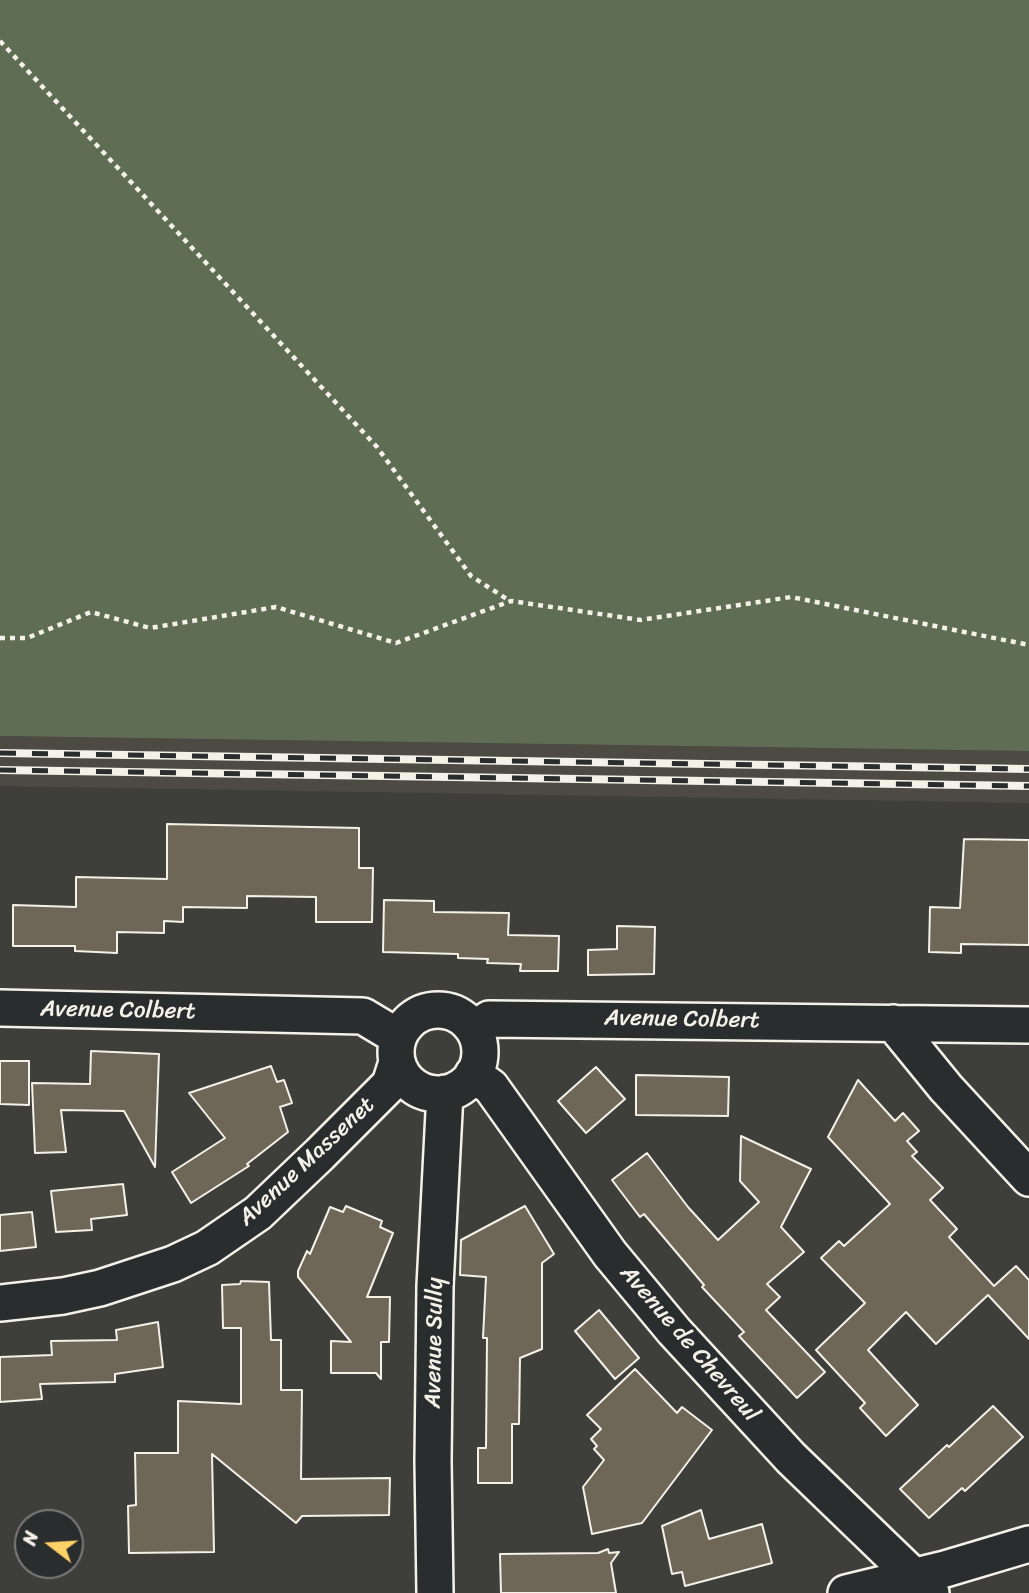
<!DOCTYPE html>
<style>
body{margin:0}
#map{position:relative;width:1029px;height:1593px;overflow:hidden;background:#3e3e3a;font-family:Sriracha,sans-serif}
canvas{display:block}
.north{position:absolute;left:14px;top:1509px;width:70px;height:70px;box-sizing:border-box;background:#2a2d2e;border:2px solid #7b7b78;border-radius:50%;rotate:287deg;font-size:19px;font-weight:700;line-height:28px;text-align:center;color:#f4f1e8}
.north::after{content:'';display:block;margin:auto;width:24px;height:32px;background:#ffd166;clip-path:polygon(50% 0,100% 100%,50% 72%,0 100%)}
</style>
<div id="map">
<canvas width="1029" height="1593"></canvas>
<div class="north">N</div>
</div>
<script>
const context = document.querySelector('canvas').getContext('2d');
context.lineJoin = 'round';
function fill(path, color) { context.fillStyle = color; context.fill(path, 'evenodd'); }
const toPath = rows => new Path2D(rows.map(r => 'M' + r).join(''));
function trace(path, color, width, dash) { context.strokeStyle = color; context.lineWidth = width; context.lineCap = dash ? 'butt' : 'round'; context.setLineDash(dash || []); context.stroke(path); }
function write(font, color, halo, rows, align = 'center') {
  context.font = font + ' Sriracha,sans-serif'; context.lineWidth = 6; context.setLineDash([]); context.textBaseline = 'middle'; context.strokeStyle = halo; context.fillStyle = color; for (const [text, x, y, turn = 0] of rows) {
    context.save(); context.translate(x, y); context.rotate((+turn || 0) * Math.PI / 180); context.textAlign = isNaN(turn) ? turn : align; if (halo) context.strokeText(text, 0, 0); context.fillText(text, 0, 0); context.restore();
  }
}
fill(toPath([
 [0,736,1029,751,1029,803,0,786]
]), '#4c4a42');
fill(toPath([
 [0,0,1029,0,1029,751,0,736]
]), '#5f6d54');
const building = toPath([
 [167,824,359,828,359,868,373,868,372,922,316,922,316,897,247,896,247,908,183,907,183,922,164,921,164,933,117,932,117,953,75,951,75,946,13,946,13,905,76,907,76,877,167,879,167,824],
 [964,839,1029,840,1029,945,961,944,961,953,929,952,930,907,960,908,964,839],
 [384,900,434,901,434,912,509,913,508,935,559,936,558,971,520,971,521,964,487,963,488,959,458,958,458,954,383,952,384,900],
 [617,926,655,927,654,974,588,975,588,950,617,949,617,926],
 [91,1051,159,1054,155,1167,124,1111,61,1110,66,1152,35,1153,32,1083,90,1084,91,1051],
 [0,1061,29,1061,29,1105,0,1104,0,1061],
 [271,1066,277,1082,284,1080,292,1103,280,1107,288,1132,247,1164,249,1166,191,1203,172,1172,225,1138,189,1093,271,1066],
 [596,1067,625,1099,586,1133,558,1101,596,1067],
 [636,1075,729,1077,728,1116,636,1115,636,1075],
 [858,1080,895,1121,903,1113,919,1131,907,1141,917,1152,912,1156,943,1188,930,1200,957,1229,949,1237,994,1286,1016,1266,1029,1280,1029,1339,988,1295,936,1344,906,1312,868,1350,918,1405,886,1436,860,1408,865,1403,816,1350,865,1303,821,1258,839,1241,844,1246,890,1204,828,1137,858,1080],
 [741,1136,811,1169,781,1227,804,1252,767,1284,780,1297,766,1310,825,1372,797,1398,739,1336,744,1332,702,1287,704,1285,644,1214,640,1217,612,1180,647,1153,688,1207,718,1240,759,1202,740,1181,741,1136],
 [123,1184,127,1215,91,1219,92,1230,56,1232,51,1191,123,1184],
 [346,1206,382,1221,380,1227,393,1233,367,1297,390,1297,389,1342,381,1342,381,1379,376,1373,331,1373,331,1341,351,1342,298,1277,298,1271,307,1251,310,1254,330,1207,343,1212,346,1206],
 [525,1206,554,1254,542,1263,542,1349,520,1358,519,1424,512,1424,512,1483,478,1483,478,1448,486,1448,487,1338,483,1338,486,1277,460,1275,461,1240,525,1206],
 [32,1212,36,1247,0,1251,0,1215,32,1212],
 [241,1281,269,1282,271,1340,281,1340,281,1390,302,1390,301,1479,390,1478,389,1515,302,1516,296,1523,212,1454,214,1552,129,1553,128,1506,136,1505,135,1453,178,1453,178,1401,241,1404,241,1328,223,1328,222,1285,240,1284,241,1281],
 [599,1310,639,1358,615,1379,575,1331,599,1310],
 [158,1322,163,1367,115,1374,115,1382,40,1384,42,1399,0,1402,0,1357,52,1355,51,1341,117,1340,116,1330,158,1322],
 [635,1369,677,1413,682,1407,712,1430,642,1523,592,1534,583,1487,604,1460,594,1449,597,1446,591,1439,601,1429,587,1415,635,1369],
 [993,1406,1023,1437,965,1491,962,1488,929,1518,900,1489,947,1445,949,1447,993,1406],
 [701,1510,709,1539,762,1524,772,1563,685,1586,682,1572,672,1574,662,1526,701,1510],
 [608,1549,609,1553,619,1552,611,1563,616,1593,501,1593,500,1554,598,1553,608,1549]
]);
fill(building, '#6e6656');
trace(building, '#f4f1e8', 2);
const street = toPath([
 [0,1008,363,1016,398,1037],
 '396 1052a42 42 0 1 1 84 0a42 42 0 1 1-84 0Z',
 [893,1023,946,1088,1029,1178],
 [474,1030,489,1019,1029,1025],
 [473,1074,491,1087,610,1254,674,1331,791,1458,931,1593],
 [0,1303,63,1296,100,1288,173,1264,207,1248,258,1213,320,1154,390,1084,397,1062],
 [435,1593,433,1461,435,1286,445,1093],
 [846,1593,945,1569,1029,1544]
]);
trace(street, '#f4f1e8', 40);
trace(toPath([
 [0,41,377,447,471,576,510,601],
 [0,638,27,638,91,612,150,628,276,607,396,643,511,601,641,620,791,597,1029,645]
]), '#f4f1e8', 4.5, [5, 5]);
trace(street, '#2a2d2e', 35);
const rail = toPath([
 [0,753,1029,769],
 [0,770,1029,786]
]);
trace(rail, '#f4f1e8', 8);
trace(rail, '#2a2d2e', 5, [16]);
write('23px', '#f4f1e8', '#2a2d2e', [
 ["Avenue Colbert",118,1011,1],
 ["Avenue Colbert",682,1020,1],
 ["Avenue Massenet",307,1162,-43],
 ["Avenue Sully",435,1343,-89],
 ["Avenue de Chevreul",689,1344,49]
]);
</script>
